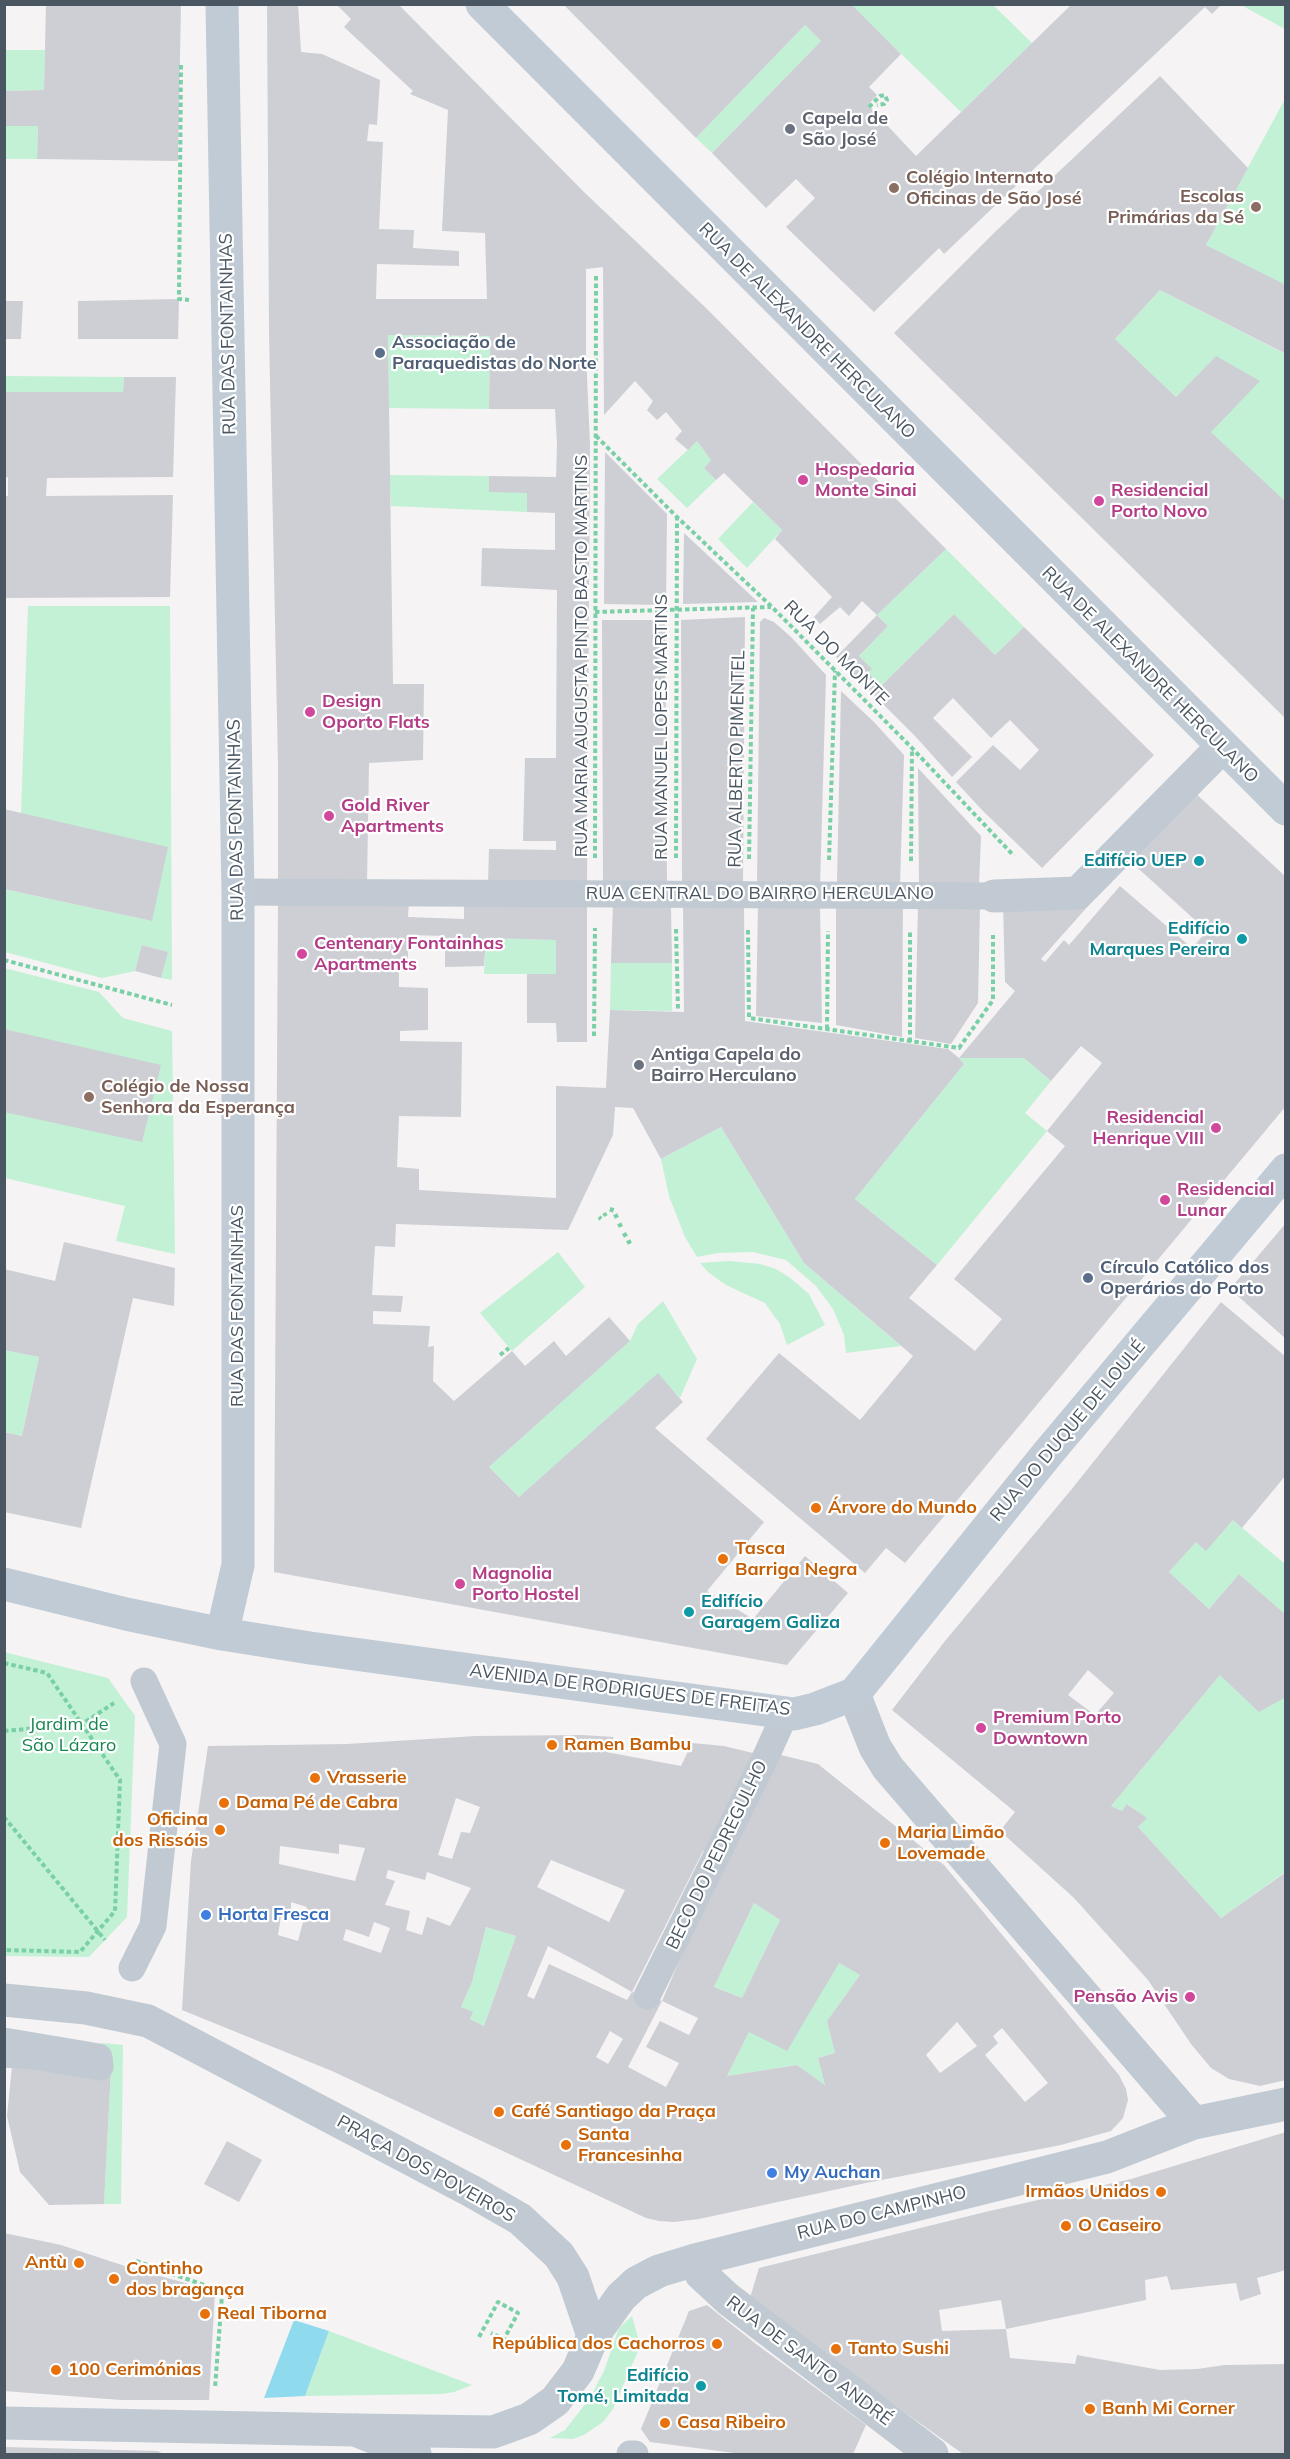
<!DOCTYPE html>
<meta charset="utf-8">
<style>
body{margin:0}
#map{position:relative;width:1290px;height:2459px;overflow:hidden;background:#f5f3f3;font-family:Mulish,sans-serif}
canvas{display:block}
.frame{position:absolute;inset:0;border:6px solid #4a5661;pointer-events:none}
</style>
<div id="map">
<canvas width="1290" height="2459"></canvas>
<div class="frame"></div>
</div>
<script>
const context = document.querySelector('canvas').getContext('2d');
context.lineJoin = 'round';
function fill(path, color) { context.fillStyle = color; context.fill(path, 'evenodd'); }
const toPath = rows => new Path2D(rows.map(r => 'M' + r).join(''));
function trace(path, color, width, dash) { context.strokeStyle = color; context.lineWidth = width; context.lineCap = dash ? 'butt' : 'round'; context.setLineDash(dash || []); context.stroke(path); }
function write(font, color, halo, rows, align = 'center') {
  context.font = font + ' Mulish,sans-serif'; context.lineWidth = 4.5; context.setLineDash([]); context.textBaseline = 'middle'; context.strokeStyle = halo; context.fillStyle = color; for (const [text, x, y, turn = 0] of rows) {
    context.save(); context.translate(x, y); context.rotate((+turn || 0) * Math.PI / 180); context.textAlign = isNaN(turn) ? turn : align; if (halo) context.strokeText(text, 0, 0); context.fillText(text, 0, 0); context.restore();
  }
}
fill(toPath([
 [851,5,993,5,1032,43,961,112],
 [1241,5,1285,5,1285,29],
 [805,25,821,41,712,153,696,138],
 [4,50,45,50,44,90,5,91],
 [1285,99,1285,285,1206,245],
 [4,126,38,126,37,159,5,159],
 [1160,290,1285,354,1285,502,1211,432,1216,356,1176,397,1115,339],
 [388,335,490,336,489,409,389,408],
 [4,376,124,377,123,392,5,392],
 [697,441,711,460,704,468,716,480,687,508,657,479],
 [389,475,489,476,527,493,527,512,391,506],
 [753,502,782,530,747,568,718,539],
 [946,549,1024,627,995,655,954,614,881,686,868,672,871,669,859,656,888,626,877,615],
 [28,606,170,606,172,980,161,978,167,952,143,945,135,971,102,978,5,952,4,889,152,921,21,813],
 [486,938,556,940,556,974,484,974],
 [611,963,672,963,672,1011,610,1010],
 [4,968,99,992,123,1018,172,1031,175,1254,116,1241,125,1206,5,1178],
 [959,1058,1024,1058,1051,1081,1025,1113,1047,1131,937,1265,855,1199,964,1064],
 [721,1127,804,1263,901,1346,846,1353,844,1335,833,1309,816,1286,786,1260,753,1252,718,1253,697,1257,685,1237,669,1196,661,1159],
 [558,1252,585,1287,512,1351,480,1313],
 [730,1261,760,1264,776,1269,789,1277,809,1294,825,1325,787,1345,780,1324,765,1303,726,1285,708,1272,700,1263],
 [663,1301,697,1359,680,1398,658,1374,519,1497,489,1467,630,1341,638,1324],
 [5,1350,39,1357,22,1436,5,1432],
 [1233,1520,1285,1564,1285,1615,1239,1574,1209,1609,1169,1572,1196,1542,1206,1550],
 [4,1652,108,1678,135,1716,127,1917,89,1957,5,1956],
 [1220,1675,1285,1697,1285,1872,1221,1918,1138,1827,1146,1818,1128,1804,1122,1811,1111,1806],
 [754,1903,780,1920,742,1998,714,1987],
 [486,1927,516,1936,484,2026,470,2019,472,2012,461,2007,472,1982],
 [839,1963,860,1975,827,2021,835,2053,818,2058,825,2085,797,2065,727,2076,749,2032],
 [102,2043,123,2045,121,2204,104,2204,111,2070,99,2057],
 [632,2316,639,2341,638,2351,613,2409,603,2422,584,2435,573,2439,550,2438,565,2430,590,2398,604,2371,619,2328],
 [329,2331,472,2385,454,2392,442,2394,305,2396]
]), '#c3f1d5');
fill(toPath([
 [294,2320,329,2331,305,2396,264,2398]
]), '#90daee');
fill(toPath([
 [181,4,178,161,37,159,38,126,4,126,4,91,44,90,46,5],
 [267,4,298,4,301,52,322,54,380,80,377,125,369,124,367,141,383,142,379,229,414,230,413,248,459,251,459,266,377,264,376,299,487,299,485,233,442,231,448,110,410,94,413,91,344,27,351,19,336,4,398,4,584,192,707,309,946,549,877,615,862,601,849,616,840,607,820,624,814,617,832,597,775,539,782,530,724,473,716,480,704,468,711,460,697,441,688,450,675,439,682,431,666,412,657,420,647,410,653,401,635,381,604,415,603,267,586,269,586,354,590,445,587,882,488,882,489,849,556,850,556,841,523,841,525,758,556,758,557,590,481,586,482,548,555,550,555,513,527,512,527,493,489,492,489,476,556,477,557,444,555,409,489,409,490,336,388,335,393,684,424,684,423,760,369,763,367,882,278,883,278,765,269,333],
 [563,4,851,4,901,54,869,87,877,95,868,105,916,156,1072,4,1222,4,1212,14,1205,7,944,254,939,248,874,312,786,227,815,198,796,179,766,208,712,153,821,41,805,25,696,138],
 [1160,76,1248,168,1206,245,1286,285,1286,354,1160,290,1115,339,1176,397,1216,356,1260,381,1211,432,1286,502,1286,719,894,333,995,232],
 [179,299,178,339,78,339,78,301],
 [4,301,23,301,21,339,4,339],
 [124,377,176,377,173,477,47,478,46,496,173,495,170,597,4,598,4,496,8,496,8,477,4,478,4,392,123,392],
 [605,452,667,514,666,605,604,604],
 [684,533,758,602,683,604],
 [954,614,995,655,1024,627,1154,755,1042,868,982,810,956,782,993,745,1020,770,1039,750,1010,720,991,738,953,698,933,718,972,757,952,777,915,736,836,657,877,615,888,626,859,656,872,669,868,672,881,686],
 [745,617,743,882,682,883,681,620],
 [764,618,774,622,791,637,826,675,820,887,757,885,760,622],
 [602,620,665,620,667,885,603,886],
 [841,691,874,722,904,755,900,884,837,882],
 [918,768,981,836,979,886,919,884],
 [1192,790,1286,877,1286,1106,905,1563,886,1548,865,1573,706,1439,779,1353,860,1420,913,1356,804,1263,721,1127,661,1159,633,1108,615,1107,613,1135,568,1230,396,1224,395,1247,375,1246,372,1295,403,1296,401,1312,373,1311,373,1324,430,1326,428,1347,434,1346,433,1381,454,1401,512,1351,525,1366,554,1341,566,1356,609,1317,630,1341,489,1467,519,1497,658,1373,683,1402,655,1428,764,1522,707,1591,753,1619,805,1556,848,1593,787,1665,274,1572,278,900,409,900,408,917,464,919,464,900,587,900,587,1042,557,1042,556,1023,527,1023,527,974,556,974,556,940,486,938,484,966,445,967,445,936,408,935,408,972,399,971,399,987,428,988,428,1030,400,1031,400,1041,462,1042,461,1117,399,1116,397,1167,419,1169,419,1190,556,1198,556,1086,606,1088,610,1010,684,1012,683,905,744,906,745,1021,948,1049,959,1058,1015,991,1005,982,1003,903,1089,905,1041,959,1045,962,1064,940,1069,945,1120,886,1192,948,1207,931,1129,860],
 [1081,1046,1102,1063,1047,1131,1065,1146,954,1279,1002,1319,975,1351,909,1298,937,1265,855,1199,964,1064,959,1058,1024,1058,1051,1081],
 [4,809,168,847,152,921,4,889],
 [903,903,902,1037,836,1025,836,906],
 [613,904,671,906,672,963,611,963],
 [758,904,820,905,822,1023,756,1016],
 [918,906,980,906,978,1003,951,1044,915,1038],
 [142,945,168,952,161,978,135,971],
 [4,1029,161,1065,142,1142,4,1112],
 [1286,1223,1286,1339,1230,1289],
 [64,1242,175,1268,174,1306,133,1298,81,1528,4,1512,4,1432,22,1436,39,1357,4,1350,4,1269,55,1281],
 [1221,1302,1286,1357,1286,1475,1242,1528,1233,1520,1206,1551,1196,1542,1169,1572,1209,1609,1239,1574,1286,1615,1286,1697,1259,1712,1220,1675,1111,1806,1122,1811,1127,1804,1147,1818,1138,1827,1221,1918,1286,1872,1286,2080,1260,2086,1229,2079,1211,2068,1191,2044,1148,1980,1074,1898,1000,1831,1015,1812,892,1710,945,1641,1071,1490],
 [1088,1670,1114,1693,1095,1715,1068,1695],
 [582,1735,614,1737,606,1752,681,1766,692,1743,724,1746,757,1754,709,1853,703,1851,632,1992,662,2001,700,1913,777,1754,818,1764,944,1865,1119,2075,1126,2089,1128,2100,1123,2118,1111,2131,1061,2145,866,2183,699,2219,674,2222,659,2221,646,2218,332,2071,182,2010,191,1861,208,1746,347,1744,476,1736],
 [456,1798,480,1807,470,1833,461,1832,452,1859,438,1855],
 [339,1844,365,1848,355,1881,279,1864,280,1846,339,1854],
 [551,1860,625,1890,609,1922,537,1887],
 [388,1870,425,1880,427,1872,471,1888,450,1926,427,1917,422,1935,406,1930,410,1911,385,1905,395,1881,386,1878],
 [291,1902,307,1907,298,1941,278,1935,281,1916,291,1913],
 [754,1903,780,1920,742,1998,714,1987],
 [374,1922,390,1928,381,1953,343,1940,346,1929,369,1937],
 [486,1927,516,1936,484,2026,470,2019,473,2012,461,2007,472,1982],
 [548,1946,586,1966,632,1992,627,2000,549,1964,534,1999,527,1996],
 [839,1963,860,1975,827,2021,835,2053,818,2058,825,2085,797,2065,727,2076,749,2032,787,2051],
 [662,2001,698,2018,689,2035,660,2021,646,2047,679,2063,666,2087,628,2067],
 [957,2022,977,2046,940,2073,926,2055],
 [1002,2028,1048,2083,1025,2102,985,2055,998,2043,993,2036],
 [610,2031,623,2039,608,2064,596,2057],
 [13,2056,111,2069,104,2204,49,2205,20,2172,7,2116],
 [1286,2132,1286,2270,1257,2278,1261,2294,1240,2301,1236,2283,1171,2290,1167,2276,1145,2280,1146,2300,1006,2329,1001,2300,939,2310,942,2331,1006,2329,1010,2358,1075,2364,1077,2355,1160,2370,1197,2369,1225,2365,1286,2364,1286,2454,963,2454,749,2301,759,2268,985,2212,1131,2179],
 [227,2141,262,2160,239,2202,204,2184],
 [4,2233,61,2245,134,2269,215,2291,209,2400,121,2400,4,2391],
 [707,2305,756,2344,866,2425,853,2454,742,2454,650,2442,641,2429,689,2311],
 [4,2447,158,2451,163,2454,4,2454]
]), '#cdcfd5');
trace(toPath([
 [181,65,179,299,189,300],
 [869,107,880,96,885,95,887,100,884,104,877,105],
 [596,436,677,517,772,607,912,748,1014,856],
 [595,612,771,607],
 [595,858,596,276],
 [676,858,677,518],
 [749,859,753,608],
 [829,860,835,671],
 [911,861,912,748],
 [676,929,678,1009],
 [748,930,749,1018,959,1048,993,1000,993,935],
 [4,960,172,1005],
 [827,1029,828,931],
 [594,1036,595,928],
 [910,1042,910,931],
 [611,1212,613,1206],
 [604,1213,606,1216],
 [599,1217,601,1219],
 [614,1217,618,1215],
 [618,1226,623,1224],
 [623,1236,628,1233],
 [627,1243,631,1241],
 [500,1355,509,1348],
 [4,1663,47,1673,120,1780,115,1911,80,1952,4,1950],
 [4,1731,82,1724,114,1703],
 [4,1817,105,1940],
 [136,2261,218,2290,222,2295,215,2388],
 [221,2292,232,2296],
 [479,2337,498,2302,518,2313,504,2339,491,2333]
]), '#7ad0a6', 4, [4.5, 3]);
trace(toPath([
 [238,892,994,896],
 [132,1968,153,1926,173,1744,144,1681],
 [647,1996,767,1754,786,1712],
 [4,2041,99,2057,100,2067,33,2056,4,2054],
 [630,2454,635,2454]
]), '#c1cad2', 27);
trace(toPath([
 [994,896,1078,893,1222,747],
 [854,1694,875,1747,888,1768,1194,2123],
 [4,2000,86,2008,148,2021,473,2192,520,2219,559,2255,573,2277,593,2336],
 [695,2260,701,2274,728,2299,932,2454],
 [356,2430,493,2432,529,2419,555,2401,578,2371,593,2336,621,2297,636,2283,659,2271,695,2260,1107,2157,1194,2123,1286,2104]
]), '#c1cad2', 33);
trace(toPath([
 [4,2423,355,2430,415,2454]
]), '#c1cad2', 33);
trace(toPath([
 [222,4,238,892,238,1565,222,1634],
 [482,4,1286,809],
 [4,1584,126,1614,222,1634,310,1648,794,1714,815,1709,854,1694,1048,1453,1286,1170]
]), '#c1cbd6', 33);
for (const [x, y, r, color] of [
 [790,129,6,"#6b7280"],
 [894,188,6,"#8d6e63"],
 [1256,207,6,"#8d6e63"],
 [380,353,6,"#5c6f8a"],
 [803,480,6,"#d1479c"],
 [1099,501,6,"#d1479c"],
 [310,712,6,"#d1479c"],
 [329,816,6,"#d1479c"],
 [1199,861,6,"#0f9aa8"],
 [1242,939,6,"#0f9aa8"],
 [302,954,6,"#d1479c"],
 [639,1065,6,"#6b7280"],
 [89,1097,6,"#8d6e63"],
 [1216,1128,6,"#d1479c"],
 [1165,1200,6,"#d1479c"],
 [1088,1278,6,"#5c6f8a"],
 [816,1508,6,"#e8710a"],
 [723,1559,6,"#e8710a"],
 [460,1584,6,"#d1479c"],
 [689,1612,6,"#0f9aa8"],
 [981,1728,6,"#d1479c"],
 [552,1745,6,"#e8710a"],
 [315,1778,6,"#e8710a"],
 [224,1803,6,"#e8710a"],
 [220,1830,6,"#e8710a"],
 [885,1843,6,"#e8710a"],
 [206,1915,6,"#3f7fe0"],
 [1190,1997,6,"#d1479c"],
 [499,2112,6,"#e8710a"],
 [566,2145,6,"#e8710a"],
 [772,2173,6,"#3f7fe0"],
 [1161,2192,6,"#e8710a"],
 [1066,2226,6,"#e8710a"],
 [79,2263,6,"#e8710a"],
 [114,2279,6,"#e8710a"],
 [205,2314,6,"#e8710a"],
 [717,2344,6,"#e8710a"],
 [836,2349,6,"#e8710a"],
 [56,2370,6,"#e8710a"],
 [701,2386,6,"#0f9aa8"],
 [1090,2409,6,"#e8710a"],
 [665,2423,6,"#e8710a"]
]) { const dot = new Path2D(); dot.arc(x, y, r, 0, 2 * Math.PI); context.fillStyle = color; context.fill(dot); trace(dot, '#fff', 2); }
write('bold 18px', '#5b616d', '#fff', [
 ["Capela de",802,119],
 ["São José",802,140],
 ["Antiga Capela do",651,1055],
 ["Bairro Herculano",651,1076]
], 'left');
write('bold 18px', '#785e54', '#fff', [
 ["Colégio Internato",906,178],
 ["Oficinas de São José",906,199],
 ["Escolas",1244,197,"right"],
 ["Primárias da Sé",1244,218,"right"],
 ["Colégio de Nossa",101,1087],
 ["Senhora da Esperança",101,1108]
], 'left');
write('18px', '#4a5661', '#fff', [
 ["RUA DE ALEXANDRE HERCULANO",807,331,45],
 ["RUA DAS FONTAINHAS",228,334,-91],
 ["RUA DO MONTE",836,653,45],
 ["RUA MARIA AUGUSTA PINTO BASTO MARTINS",582,656,-90],
 ["RUA DE ALEXANDRE HERCULANO",1150,675,45],
 ["RUA MANUEL LOPES MARTINS",662,727,-90],
 ["RUA ALBERTO PIMENTEL",737,759,-89],
 ["RUA DAS FONTAINHAS",236,820,-91],
 ["RUA CENTRAL DO BAIRRO HERCULANO",760,894],
 ["RUA DAS FONTAINHAS",238,1306,-90],
 ["RUA DO DUQUE DE LOULÉ",1068,1431,-50],
 ["AVENIDA DE RODRIGUES DE FREITAS",630,1690,7],
 ["BECO DO PEDREGULHO",717,1855,-64],
 ["PRAÇA DOS POVEIROS",426,2169,29],
 ["RUA DO CAMPINHO",882,2213,-14],
 ["RUA DE SANTO ANDRÉ",809,2361,37]
]);
write('bold 18px', '#4e5e75', '#fff', [
 ["Associação de",392,343],
 ["Paraquedistas do Norte",392,364],
 ["Círculo Católico dos",1100,1268],
 ["Operários do Porto",1100,1289]
], 'left');
write('bold 18px', '#b23c85', '#fff', [
 ["Hospedaria",815,470],
 ["Monte Sinai",815,491],
 ["Residencial",1111,491],
 ["Porto Novo",1111,512],
 ["Design",322,702],
 ["Oporto Flats",322,723],
 ["Gold River",341,806],
 ["Apartments",341,827],
 ["Centenary Fontainhas",314,944],
 ["Apartments",314,965],
 ["Residencial",1204,1118,"right"],
 ["Henrique VIII",1204,1139,"right"],
 ["Residencial",1177,1190],
 ["Lunar",1177,1211],
 ["Magnolia",472,1574],
 ["Porto Hostel",472,1595],
 ["Premium Porto",993,1718],
 ["Downtown",993,1739],
 ["Pensão Avis",1178,1997,"right"]
], 'left');
write('bold 18px', '#0d838f', '#fff', [
 ["Edifício UEP",1187,861],
 ["Edifício",1230,929],
 ["Marques Pereira",1230,950],
 ["Edifício",701,1602,"left"],
 ["Garagem Galiza",701,1623,"left"],
 ["Edifício",689,2376],
 ["Tomé, Limitada",689,2397]
], 'right');
write('bold 18px', '#c56008', '#fff', [
 ["Árvore do Mundo",828,1508],
 ["Tasca",735,1549],
 ["Barriga Negra",735,1570],
 ["Ramen Bambu",564,1745],
 ["Vrasserie",327,1778],
 ["Dama Pé de Cabra",236,1803],
 ["Oficina",208,1820,"right"],
 ["dos Rissóis",208,1841,"right"],
 ["Maria Limão",897,1833],
 ["Lovemade",897,1854],
 ["Café Santiago da Praça",511,2112],
 ["Santa",578,2135],
 ["Francesinha",578,2156],
 ["Irmãos Unidos",1149,2192,"right"],
 ["O Caseiro",1078,2226],
 ["Antù",67,2263,"right"],
 ["Continho",126,2269],
 ["dos bragança",126,2290],
 ["Real Tiborna",217,2314],
 ["República dos Cachorros",705,2344,"right"],
 ["Tanto Sushi",848,2349],
 ["100 Cerimónias",68,2370],
 ["Banh Mi Corner",1102,2409],
 ["Casa Ribeiro",677,2423]
], 'left');
write('18px', '#17864f', '#fff', [
 ["Jardim de",69,1725],
 ["São Lázaro",69,1746]
]);
write('bold 18px', '#366cbe', '#fff', [
 ["Horta Fresca",218,1915],
 ["My Auchan",784,2173]
], 'left');
</script>
